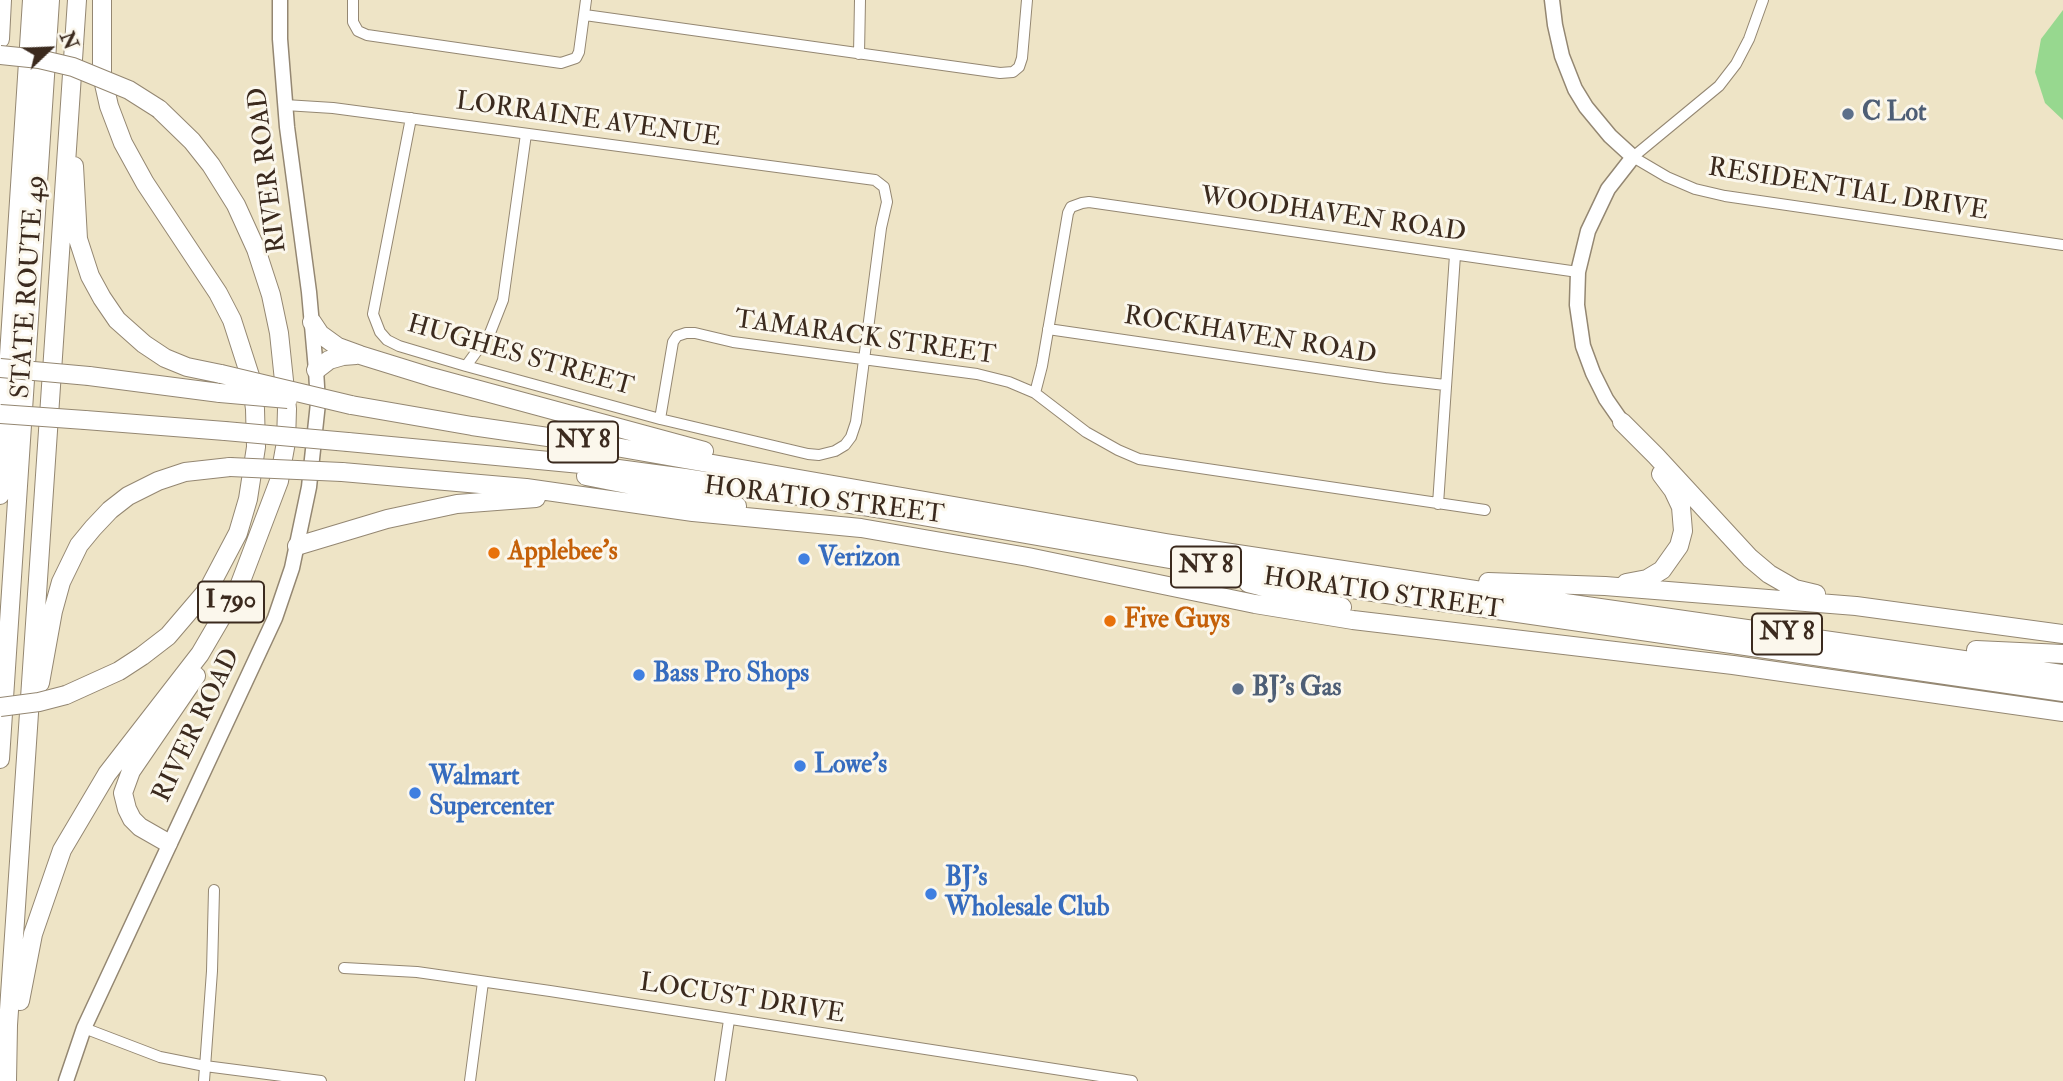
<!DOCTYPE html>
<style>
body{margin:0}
#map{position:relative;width:2063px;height:1081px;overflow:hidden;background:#eee4c6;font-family:"IM FELL Double Pica",serif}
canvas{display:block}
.north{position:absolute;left:14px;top:14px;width:70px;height:70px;-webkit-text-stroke:5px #fbf7ec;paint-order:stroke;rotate:67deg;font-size:19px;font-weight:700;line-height:28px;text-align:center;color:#3b2a1e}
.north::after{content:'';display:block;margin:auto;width:24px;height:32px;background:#3b2a1e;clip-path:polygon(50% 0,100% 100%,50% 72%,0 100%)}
</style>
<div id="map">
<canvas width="2063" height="1081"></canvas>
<div class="north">N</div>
</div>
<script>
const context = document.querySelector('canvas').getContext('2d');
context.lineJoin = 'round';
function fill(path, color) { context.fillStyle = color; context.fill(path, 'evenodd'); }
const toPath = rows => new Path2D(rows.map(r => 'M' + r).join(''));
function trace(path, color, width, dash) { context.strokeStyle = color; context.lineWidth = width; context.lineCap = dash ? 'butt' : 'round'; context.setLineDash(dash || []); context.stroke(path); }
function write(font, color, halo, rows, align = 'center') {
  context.font = font + ' "IM FELL Double Pica",serif'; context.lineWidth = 6; context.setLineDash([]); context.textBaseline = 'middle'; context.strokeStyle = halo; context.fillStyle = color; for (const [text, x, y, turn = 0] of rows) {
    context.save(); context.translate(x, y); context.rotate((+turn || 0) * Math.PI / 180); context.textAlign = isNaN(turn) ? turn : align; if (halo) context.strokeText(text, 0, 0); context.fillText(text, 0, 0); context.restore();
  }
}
fill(toPath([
 [2063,10,2063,120,2045,103,2035,72,2041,39]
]), '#97d88f');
const street = toPath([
 [353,0,353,22,358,31,367,35,561,63,576,58,579,52,586,0],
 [1763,0,1749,39,1736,64,1719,86,1633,157,1667,177,1695,189,1725,196,2063,245],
 [585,15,1000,73,1013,72,1019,67,1022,58,1027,0],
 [859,54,860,0],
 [285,105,333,108,875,180,884,187,887,202,881,228,856,422,851,437,845,445,835,451,819,455,808,454,660,419,466,366,399,346,387,340,380,332,373,314,411,118],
 [1048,329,1385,378,1445,385],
 [466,366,490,333,503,300,526,134],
 [1035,393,1042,366,1068,213,1071,207,1082,203,1089,202,1578,272],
 [660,419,673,342,677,336,686,333,695,333,733,342,977,374,1009,382,1035,393,1086,432,1118,450,1139,459,1485,510],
 [1438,504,1455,255],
 [344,968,417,972,550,991,1132,1081],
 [84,1028,160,1057,205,1066,321,1081],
 [204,1081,212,971,214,890],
 [470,1081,483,982],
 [720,1081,729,1020]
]);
const secondary = toPath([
 [1552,0,1555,25,1562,56,1575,89,1586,107,1610,136,1633,157,1608,189,1588,231,1578,272,1577,305,1583,346,1593,373,1606,399,1622,422],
 [66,1081,84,1028,275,618,292,568,309,487,318,403,316,370,309,292,287,127,280,39,280,0]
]);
const highway = toPath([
 [0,39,2,0],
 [74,166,78,239,90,276,102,298,117,320,144,344,165,358,187,367,221,374],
 [312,322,320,334,338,347,360,355,431,377,704,451],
 [316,370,329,360,343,356,356,355],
 [89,376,220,393],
 [351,405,472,426,610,446,1166,543,1495,593,2063,674],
 [85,420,225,431],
 [1622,422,1656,456,1750,558,1769,574,1795,589,1816,594],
 [348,442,581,464,685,478,889,510,1290,580,2063,692],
 [342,472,526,488,693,512,861,528,1028,557,1255,604,1353,620,1733,665,2063,712],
 [586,476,737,506],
 [0,495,32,0],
 [297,546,387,519,457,504,536,498],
 [1488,582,1605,586,1856,606,2063,634],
 [1248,583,1342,607],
 [1626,583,1647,579,1662,570,1679,546,1683,531,1681,507,1673,490,1661,474],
 [1976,650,2063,654],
 [40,683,53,611,61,582,79,545,93,528,110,510,128,496,158,481,185,472,230,467],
 [66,695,119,671,142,656,168,636,209,588,238,533,248,499,256,447,255,409,251,379,232,320,218,293,145,183,123,143,109,106,102,75,102,0],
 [0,759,50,0],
 [168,843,140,827,132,819,127,809,123,793,131,771,196,676],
 [20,1001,33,934,62,850,107,774,200,654,238,589,279,481,286,442,287,409,279,333,271,295,256,249,236,205,211,165,192,141,159,109],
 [7,1081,8,1025,77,0]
]);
trace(street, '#948772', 12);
trace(secondary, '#948772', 17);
trace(highway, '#948772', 20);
trace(street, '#fff', 10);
trace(secondary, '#fff', 14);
trace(highway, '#fff', 18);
const highwayBridge = toPath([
 [0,55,39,59,73,67,129,90,159,109],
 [0,368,89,376],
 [221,374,351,405],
 [220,393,288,399],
 [0,414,85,420],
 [225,431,348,442],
 [230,467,342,472],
 [0,707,39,702,66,695]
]);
trace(highwayBridge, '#948772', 20, []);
trace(highwayBridge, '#fff', 18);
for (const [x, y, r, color] of [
 [1848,114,7,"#5c6f8a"],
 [494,553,7,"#e8710a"],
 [804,559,7,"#3f7fe0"],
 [1110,621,7,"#e8710a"],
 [639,675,7,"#3f7fe0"],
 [1238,689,7,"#5c6f8a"],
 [800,766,7,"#3f7fe0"],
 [415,793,7,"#3f7fe0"],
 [931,894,7,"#3f7fe0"]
]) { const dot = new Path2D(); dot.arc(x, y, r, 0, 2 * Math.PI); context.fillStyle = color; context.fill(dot); trace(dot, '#fbf7ec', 2.5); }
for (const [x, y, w] of [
 [583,442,70],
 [1206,567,70],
 [231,602,66],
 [1787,634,70]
]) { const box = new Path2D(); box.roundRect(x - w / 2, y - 20.5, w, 41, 5); context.fillStyle = '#fbf7ec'; context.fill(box); trace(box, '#3b2a1e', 2); }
write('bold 24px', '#3b2a1e', null, [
 ["NY 8",583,442],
 ["NY 8",1206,567],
 ["I 790",231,602],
 ["NY 8",1787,634]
]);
write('bold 26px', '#4e5e75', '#fbf7ec', [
 ["C Lot",1862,114],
 ["BJ's Gas",1252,689]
], 'left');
write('26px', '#3b2a1e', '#fbf7ec', [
 ["LORRAINE AVENUE",588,121,8],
 ["RIVER ROAD",269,170,-97],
 ["RESIDENTIAL DRIVE",1848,191,9],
 ["WOODHAVEN ROAD",1333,216,8],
 ["STATE ROUTE 49",30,287,-86],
 ["ROCKHAVEN ROAD",1250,337,9],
 ["TAMARACK STREET",865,339,8],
 ["HUGHES STREET",520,357,16],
 ["HORATIO STREET",824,502,7],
 ["HORATIO STREET",1383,595,8],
 ["RIVER ROAD",198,726,-64],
 ["LOCUST DRIVE",742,1000,9]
]);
write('bold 26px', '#c56008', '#fbf7ec', [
 ["Applebee's",508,553],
 ["Five Guys",1124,621]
], 'left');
write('bold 26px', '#366cbe', '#fbf7ec', [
 ["Verizon",818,559],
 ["Bass Pro Shops",653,675],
 ["Lowe's",814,766],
 ["Walmart",429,778],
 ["Supercenter",429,808],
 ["BJ's",945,879],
 ["Wholesale Club",945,909]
], 'left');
</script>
